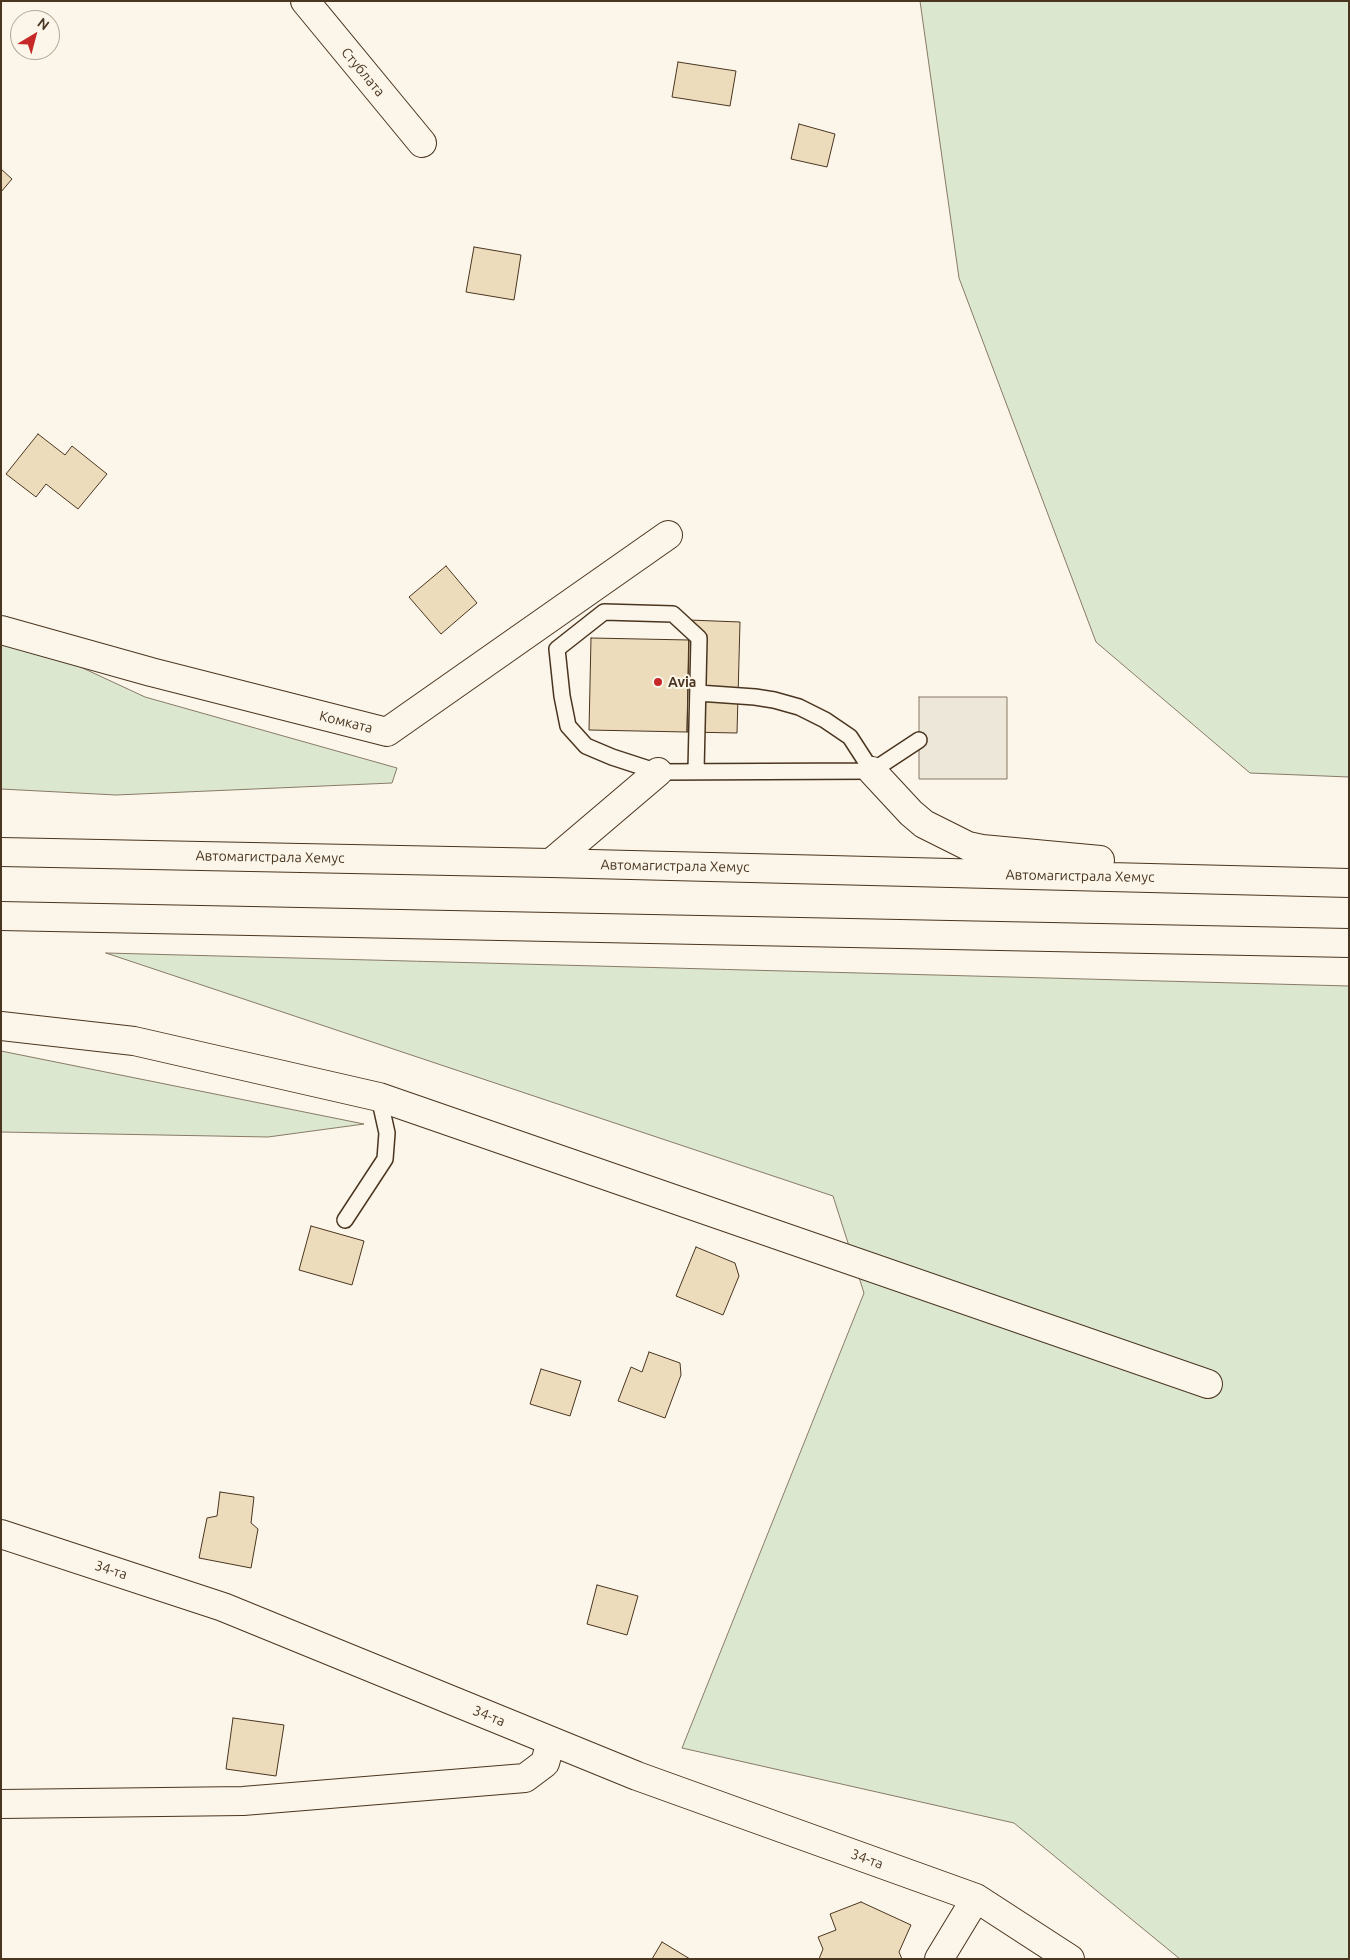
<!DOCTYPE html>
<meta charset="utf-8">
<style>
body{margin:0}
#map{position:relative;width:1350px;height:1960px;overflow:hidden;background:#fbf6e9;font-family:Ubuntu,sans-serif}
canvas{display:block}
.frame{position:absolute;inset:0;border:2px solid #4a3520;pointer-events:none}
.north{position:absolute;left:10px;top:10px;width:50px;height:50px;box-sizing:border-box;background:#fbf6e9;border:1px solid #b4a999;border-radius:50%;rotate:37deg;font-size:14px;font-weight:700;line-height:20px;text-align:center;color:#4a3520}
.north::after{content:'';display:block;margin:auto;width:18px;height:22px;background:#c62828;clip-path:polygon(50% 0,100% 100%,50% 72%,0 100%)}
</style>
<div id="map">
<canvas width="1350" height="1960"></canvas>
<div class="frame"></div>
<div class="north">N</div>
</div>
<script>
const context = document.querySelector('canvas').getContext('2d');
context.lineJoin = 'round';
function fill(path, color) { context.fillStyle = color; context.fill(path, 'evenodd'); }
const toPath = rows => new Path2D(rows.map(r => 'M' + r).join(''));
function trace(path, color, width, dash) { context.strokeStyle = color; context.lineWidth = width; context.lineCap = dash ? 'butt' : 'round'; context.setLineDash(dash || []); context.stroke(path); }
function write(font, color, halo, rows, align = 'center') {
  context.font = font + ' Ubuntu,sans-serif'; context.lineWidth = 4; context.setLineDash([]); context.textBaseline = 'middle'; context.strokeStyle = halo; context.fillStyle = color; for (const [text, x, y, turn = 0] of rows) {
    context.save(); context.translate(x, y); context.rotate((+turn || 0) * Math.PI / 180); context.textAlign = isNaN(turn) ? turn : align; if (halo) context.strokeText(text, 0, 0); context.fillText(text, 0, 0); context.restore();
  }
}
const green = toPath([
 [920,1,1349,1,1349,777,1250,773,1096,642,959,278,920,1],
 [1,630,145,697,397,768,392,783,116,795,1,789,1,630],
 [106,953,1349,986,1349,1959,1180,1959,1014,1823,682,1748,864,1293,833,1196,106,953],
 [1,1051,364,1124,268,1137,1,1132,1,1051]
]);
fill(green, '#dce7d0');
trace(green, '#887966', 1);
const parking = toPath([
 [919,697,1007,697,1007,779,919,779,919,697]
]);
fill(parking, '#ede7d9');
trace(parking, '#887966', 1);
const building = toPath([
 [678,62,736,71,730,106,672,97,678,62],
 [799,124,835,134,827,167,791,159,799,124],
 [1,169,12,179,1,192,1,169],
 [474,247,521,255,514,300,466,292,474,247],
 [38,434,65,455,72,446,107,474,78,509,46,484,36,497,6,474,38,434],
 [446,566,477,603,441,634,409,597,446,566],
 [689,620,740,622,737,733,687,732,689,620],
 [591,638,689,640,687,732,589,730,591,638],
 [311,1226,364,1241,352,1285,299,1270,311,1226],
 [696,1247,735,1263,739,1276,723,1315,676,1296,696,1247],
 [649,1352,680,1363,681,1375,665,1418,618,1401,631,1367,642,1372,649,1352],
 [541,1369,581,1381,570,1416,530,1404,541,1369],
 [220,1492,254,1497,251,1523,258,1529,251,1568,199,1558,207,1518,217,1516,220,1492],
 [597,1585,638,1596,627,1635,587,1624,597,1585],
 [233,1718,284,1725,276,1776,226,1769,233,1718],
 [861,1902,911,1925,899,1952,902,1959,819,1959,823,1949,818,1937,836,1930,830,1914,861,1902],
 [662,1942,690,1959,652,1959,662,1942]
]);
fill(building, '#ecdcbc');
trace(building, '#4a3520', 1);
const service = toPath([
 [698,693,755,697,774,700,799,707,825,720,850,737,872,771],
 [696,771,699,638,673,614,604,612,557,649,562,696,568,726,586,746,612,757,658,772,872,771,919,740],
 [345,1220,385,1159,387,1133,379,1097]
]);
const minor = toPath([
 [305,1,422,143],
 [1,630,151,672,387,732,668,535],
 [1,1026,134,1041,379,1097,1208,1384],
 [1,1534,223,1607,637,1776,976,1898,1070,1959],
 [1,1804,243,1801,525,1778,545,1763,551,1741],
 [939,1959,976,1898]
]);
const motorway = toPath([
 [872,771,911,813,924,824,968,846,982,849,1100,860],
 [1,852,551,863,1349,883],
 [551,863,658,772],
 [1,916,1349,943]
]);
trace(service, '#4a3520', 18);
trace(minor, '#4a3520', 30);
trace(motorway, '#4a3520', 30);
trace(service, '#fbf6e9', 15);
trace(minor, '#fbf6e9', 28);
trace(motorway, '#fbf6e9', 28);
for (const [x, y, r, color] of [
 [658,682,5,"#c62828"]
]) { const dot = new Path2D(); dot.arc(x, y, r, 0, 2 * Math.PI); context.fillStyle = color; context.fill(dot); trace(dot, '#fbf6e9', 2); }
write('14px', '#4a3520', '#fbf6e9', [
 ["Стублата",363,72,50],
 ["Комката",346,722,14],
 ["Автомагистрала Хемус",270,857,1],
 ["Автомагистрала Хемус",675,866,1],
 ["Автомагистрала Хемус",1080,876,1],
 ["34-та",111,1570,18],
 ["34-та",489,1716,22],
 ["34-та",867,1859,20]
]);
write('bold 14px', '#4a3520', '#fbf6e9', [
 ["Avia",668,682]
], 'left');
</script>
